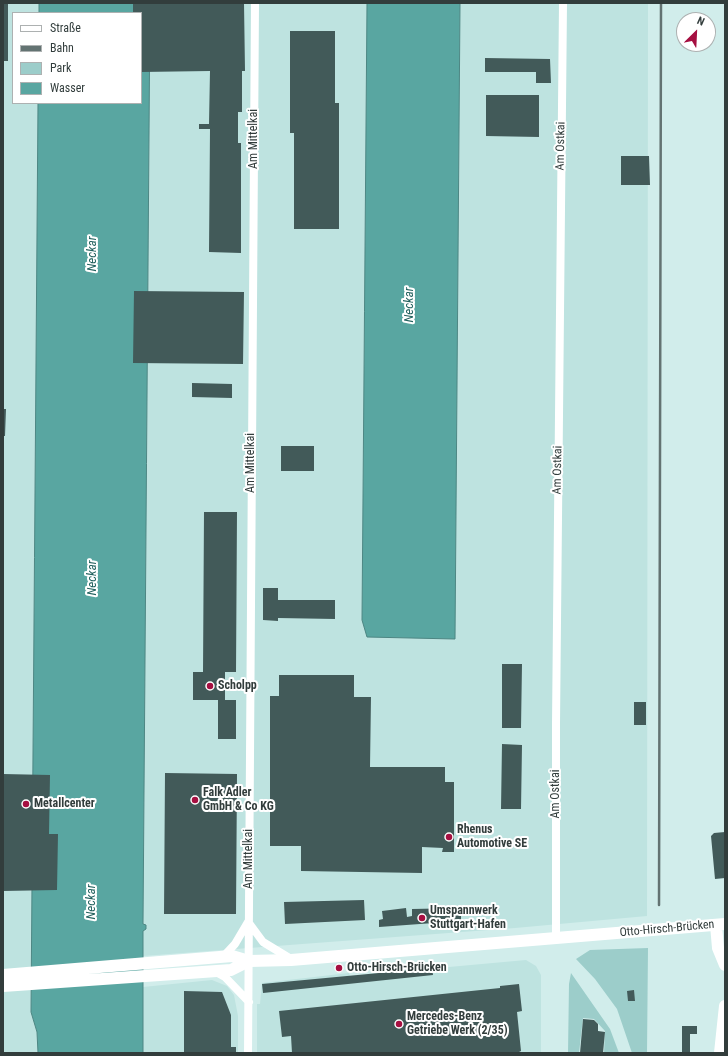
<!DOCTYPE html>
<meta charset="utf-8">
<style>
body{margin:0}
#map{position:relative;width:728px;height:1056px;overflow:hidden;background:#d1edeb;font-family:"Roboto Condensed",sans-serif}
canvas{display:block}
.frame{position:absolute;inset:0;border:4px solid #323d3c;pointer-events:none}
.legend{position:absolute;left:12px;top:12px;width:130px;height:92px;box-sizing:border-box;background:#fff;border:1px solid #adb1b1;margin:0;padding:5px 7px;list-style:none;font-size:12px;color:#323d3c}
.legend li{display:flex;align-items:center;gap:8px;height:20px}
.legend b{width:20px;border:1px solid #adb1b1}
.north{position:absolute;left:676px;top:12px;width:40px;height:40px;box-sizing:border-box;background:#fff;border:1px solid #adb1b1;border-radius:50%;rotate:24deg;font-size:11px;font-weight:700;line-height:16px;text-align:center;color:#323d3c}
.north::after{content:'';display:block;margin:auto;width:14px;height:18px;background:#a60f41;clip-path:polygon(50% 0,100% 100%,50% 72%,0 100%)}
</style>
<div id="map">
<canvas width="728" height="1056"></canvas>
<div class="frame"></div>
<ul class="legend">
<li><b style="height:5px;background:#fff"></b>Straße</li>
<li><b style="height:5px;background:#637372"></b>Bahn</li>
<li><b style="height:11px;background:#9ccdca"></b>Park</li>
<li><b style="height:11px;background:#59a6a1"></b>Wasser</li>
</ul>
<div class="north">N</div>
</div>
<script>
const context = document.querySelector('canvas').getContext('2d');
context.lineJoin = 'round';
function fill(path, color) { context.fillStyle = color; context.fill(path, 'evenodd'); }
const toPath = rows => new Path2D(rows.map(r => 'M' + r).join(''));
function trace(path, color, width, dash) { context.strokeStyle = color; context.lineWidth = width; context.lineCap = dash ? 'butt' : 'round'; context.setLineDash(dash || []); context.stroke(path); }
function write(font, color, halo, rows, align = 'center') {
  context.font = font + ' "Roboto Condensed",sans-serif'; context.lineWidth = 4; context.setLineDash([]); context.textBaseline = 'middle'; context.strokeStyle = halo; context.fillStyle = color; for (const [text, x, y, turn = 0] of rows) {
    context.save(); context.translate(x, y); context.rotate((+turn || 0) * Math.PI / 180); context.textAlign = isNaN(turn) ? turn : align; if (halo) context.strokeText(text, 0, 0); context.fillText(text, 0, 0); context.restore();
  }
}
fill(toPath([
 [3,3,39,3,39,13,13,13,13,103,38,103,31,1012,37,1032,38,1053,3,1053],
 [150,3,367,3,362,620,455,638,460,3,648,3,647,916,515,928,143,956],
 [526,960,536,966,541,975,541,1053,257,1053,257,1004,260,1004,262,983,349,973,350,976],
 [212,980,227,986,234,995,238,1016,238,1053,143,1053,143,987]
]), '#bee3e0');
fill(toPath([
 [648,948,647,1053,632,1053,617,1009,595,979,576,959,590,950],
 [571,973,610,1029,619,1053,604,1053,605,1031,594,1019,583,1018,579,1053,568,1053,569,984]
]), '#9ccdca');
const water = toPath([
 [39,3,150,3,143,924,146,925,146,929,143,931,143,1053,38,1053,37,1032,31,1012,38,103,141,103,141,13,39,13,39,3],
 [367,3,460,3,455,639,367,637,362,620,367,3]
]);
fill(water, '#59a6a1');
trace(water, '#4d8683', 1);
fill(toPath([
 [3,3,8,3,8,61,3,61],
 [133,3,244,3,245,71,242,71,242,112,238,112,238,143,241,143,241,253,209,252,210,129,199,129,199,124,209,124,210,71,141,72,141,13,133,13],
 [290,31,335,31,335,103,339,103,339,229,294,229,294,133,290,133],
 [485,58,550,59,551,83,536,83,536,72,485,72],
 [486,95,539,95,539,137,486,136],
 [621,156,649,156,650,185,621,185],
 [134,291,244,292,243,364,133,363],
 [192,383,232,384,232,398,192,397],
 [3,409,6,409,5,436,3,436],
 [281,446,314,446,314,471,281,471],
 [204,512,237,512,236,672,225,672,225,700,236,700,236,739,218,739,218,700,193,700,193,672,203,672],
 [263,588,278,588,278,600,335,600,335,619,278,618,278,621,263,620],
 [502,664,522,664,521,728,502,728],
 [279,675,354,675,354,697,371,697,370,767,445,767,445,782,454,782,454,852,442,852,443,848,422,847,422,873,301,871,301,846,270,846,270,696,279,696],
 [634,702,646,702,646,725,634,725],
 [502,744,522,745,521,809,501,809],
 [165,773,237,774,236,914,164,914],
 [3,774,50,775,49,834,58,834,57,890,3,891],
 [725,832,725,878,715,879,711,836,714,833],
 [364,900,365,920,285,924,284,902],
 [406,908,407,917,412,916,412,909,461,908,461,921,379,927,379,920,383,919,382,911],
 [432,968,433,975,263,993,262,984],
 [519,984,522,1011,517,1012,521,1051,517,1053,292,1053,291,1036,282,1037,279,1011,500,988,500,986],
 [634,990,635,1001,628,1001,627,991],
 [184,991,222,992,231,1015,231,1047,236,1047,236,1053,184,1053],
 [583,1019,594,1020,598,1024,598,1031,605,1032,603,1053,580,1053],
 [682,1026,697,1026,697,1034,690,1034,690,1053,682,1053]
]), '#425a59');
trace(toPath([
 [249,923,263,942,291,959],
 [556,937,556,724,563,3],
 [223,957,235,944,248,922],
 [216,972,225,977,249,1002],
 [248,1053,255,3]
]), '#fff', 8);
trace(toPath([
 [716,925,718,948,725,965],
 [3,975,232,956,249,961,291,960,725,924],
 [3,986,231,970,249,961],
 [720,1053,725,1006]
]), '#fff', 12);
trace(toPath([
 [659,905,661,3]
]), '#637372', 2.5);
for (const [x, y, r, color] of [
 [210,686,4,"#a60f41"],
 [195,800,4,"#a60f41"],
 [26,804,4,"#a60f41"],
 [449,837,4,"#a60f41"],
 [422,918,4,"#a60f41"],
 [339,968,4,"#a60f41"],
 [399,1024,4,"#a60f41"]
]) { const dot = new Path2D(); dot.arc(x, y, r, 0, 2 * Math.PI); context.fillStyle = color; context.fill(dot); trace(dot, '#fff', 1.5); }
write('12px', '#323d3c', '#fff', [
 ["Am Mittelkai",254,139,-90],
 ["Am Ostkai",561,146,-89],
 ["Am Mittelkai",251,463,-90],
 ["Am Ostkai",558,470,-89],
 ["Am Ostkai",556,794,-90],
 ["Am Mittelkai",249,859,-90],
 ["Otto-Hirsch-Brücken",667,929,-5]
]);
write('bold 12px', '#323d3c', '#fff', [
 ["Scholpp",218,686],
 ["Falk Adler",203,793],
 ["GmbH & Co KG",203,807],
 ["Metallcenter",34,804],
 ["Rhenus",457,830],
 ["Automotive SE",457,844],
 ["Umspannwerk",430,911],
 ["Stuttgart-Hafen",430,925],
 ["Otto-Hirsch-Brücken",347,968],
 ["Mercedes-Benz",407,1017],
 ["Getriebe Werk (2/35)",407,1031]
], 'left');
write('italic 13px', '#22615e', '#fff', [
 ["Neckar",93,254,-90],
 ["Neckar",410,305,-90],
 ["Neckar",93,578,-90],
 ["Neckar",92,902,-90]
]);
</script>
